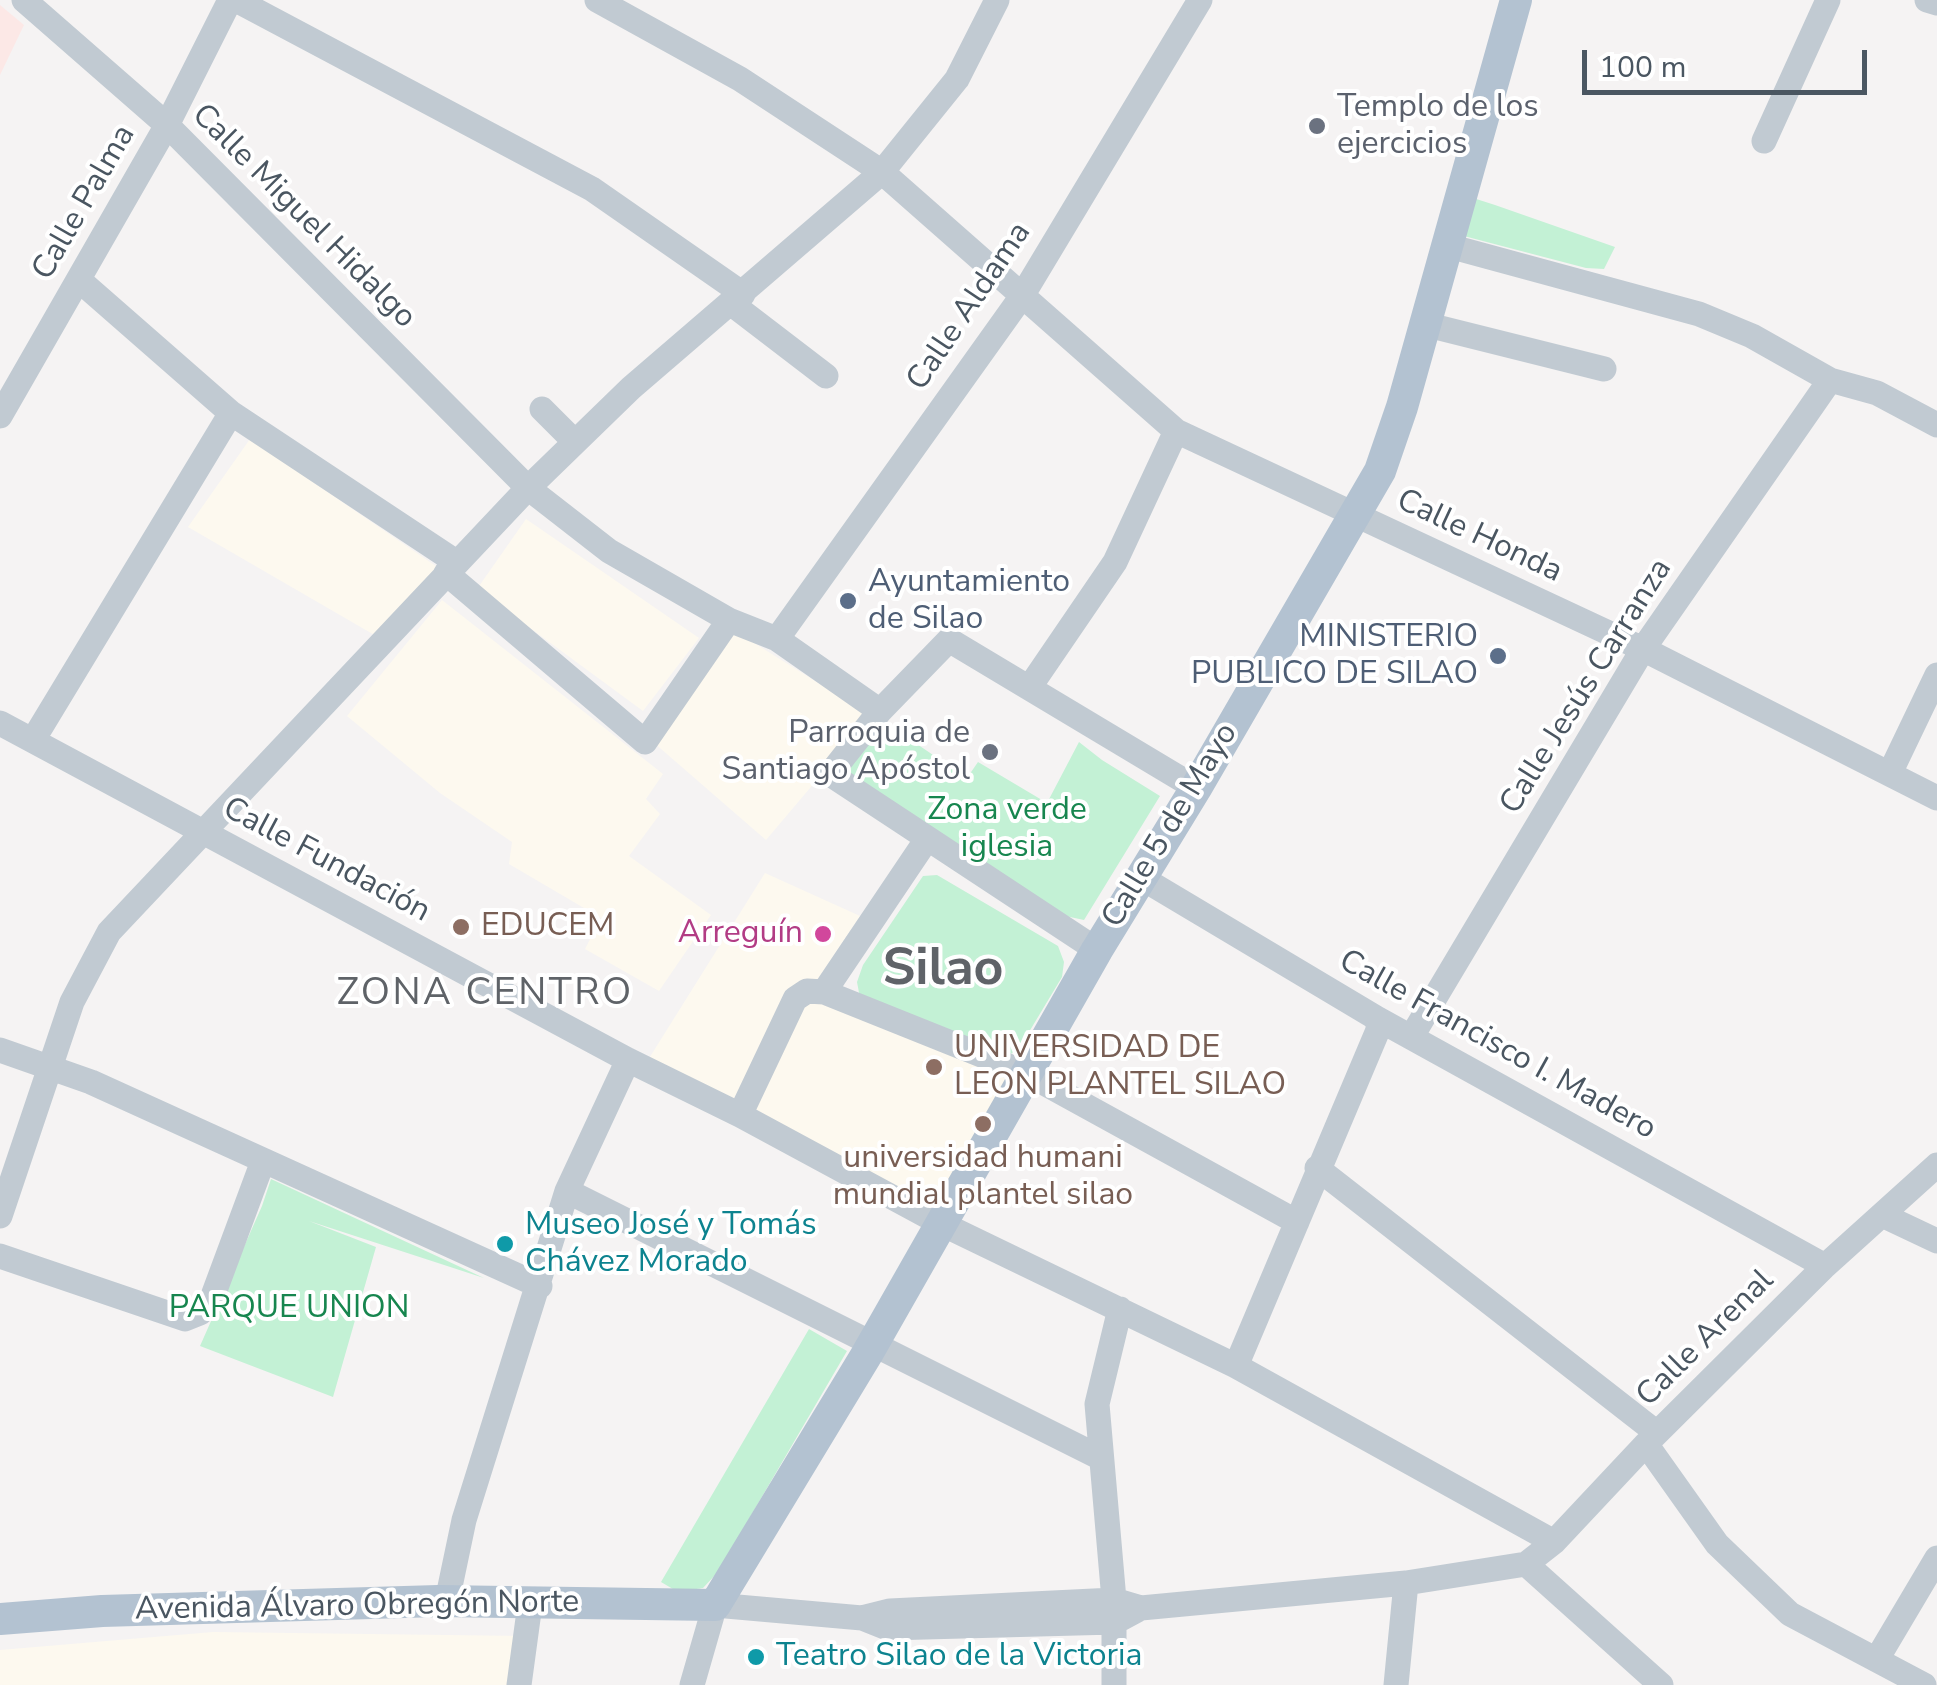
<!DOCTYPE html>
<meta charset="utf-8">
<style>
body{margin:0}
#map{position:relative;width:1937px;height:1685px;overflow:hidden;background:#f5f3f3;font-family:"Nunito Sans",sans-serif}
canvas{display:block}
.scale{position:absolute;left:1582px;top:50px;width:285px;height:45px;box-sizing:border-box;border:5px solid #4a5661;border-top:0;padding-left:12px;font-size:30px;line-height:35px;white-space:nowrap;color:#4a5661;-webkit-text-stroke:8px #fff;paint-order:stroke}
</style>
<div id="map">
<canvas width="1937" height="1685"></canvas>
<div class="scale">100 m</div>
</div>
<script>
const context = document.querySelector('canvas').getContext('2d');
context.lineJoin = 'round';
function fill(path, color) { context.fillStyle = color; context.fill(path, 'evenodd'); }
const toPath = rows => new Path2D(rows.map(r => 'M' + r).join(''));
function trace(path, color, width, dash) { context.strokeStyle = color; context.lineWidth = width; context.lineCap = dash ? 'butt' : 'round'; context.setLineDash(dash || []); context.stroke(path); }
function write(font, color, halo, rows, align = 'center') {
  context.font = font + ' "Nunito Sans",sans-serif'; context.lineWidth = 8; context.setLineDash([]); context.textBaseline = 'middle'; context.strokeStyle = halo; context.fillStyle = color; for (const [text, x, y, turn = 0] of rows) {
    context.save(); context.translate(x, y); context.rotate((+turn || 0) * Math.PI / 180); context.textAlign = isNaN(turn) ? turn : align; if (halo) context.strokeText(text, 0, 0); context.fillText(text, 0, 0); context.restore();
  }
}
fill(toPath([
 [250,439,446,573,383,640,188,527],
 [526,519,699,638,643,711,477,589],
 [442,600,663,774,646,799,660,814,629,856,711,915,659,991,585,949,601,918,509,864,512,842,440,793,347,716],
 [735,631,871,716,766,840,653,742],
 [765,873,860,916,734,1105,648,1060],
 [807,991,1021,1083,940,1215,752,1111],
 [213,1632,525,1636,519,1685,0,1685,0,1650]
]), '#fdf9ef');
fill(toPath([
 [0,5,24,25,0,75]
]), '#fce8e6');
fill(toPath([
 [1470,197,1495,205,1615,247,1604,269,1586,268,1460,235],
 [883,721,967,778,978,762,1047,803,1079,742,1102,760,1160,796,1084,920,1056,914,841,771],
 [937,875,1058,946,1064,962,1062,977,1020,1047,1008,1056,860,998,857,982,863,965,923,876],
 [271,1179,484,1278,309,1221,376,1247,333,1397,200,1346,262,1206],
 [809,1329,847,1351,718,1572,703,1588,678,1592,661,1582]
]), '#c3f1d5');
trace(toPath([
 [24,0,167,125,528,488,609,551,729,620,777,639,880,711],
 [236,0,592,189,743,294],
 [597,0,740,79,882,172,1176,431,1643,649,1937,798],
 [1927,0,1937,3],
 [1764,141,1828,0],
 [1445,245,1699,314,1752,336,1830,380,1877,393,1937,425],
 [79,280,231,413,456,562],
 [732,304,826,376],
 [1424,324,1604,369],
 [542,409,575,442],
 [0,416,167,125,230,0],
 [446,573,645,742,729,620],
 [777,639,1022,296,1200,0],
 [1029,688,1115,562,1176,431],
 [0,723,628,1060,740,1115,940,1223,1236,1366,1554,1542],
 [33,740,231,413],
 [1890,773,1937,675],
 [1140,877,1378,1019,1825,1266],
 [1097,950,830,774,880,711,949,640,1196,788],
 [824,992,1026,1073,1297,1222],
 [1412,1036,1643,649,1830,380],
 [0,1050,91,1082,540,1286],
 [740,1115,795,999,807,991,824,992,927,839],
 [1317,1168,1657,1433],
 [567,1191,1101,1458],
 [1882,1215,1937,1241],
 [0,1216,72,1002,109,932,528,488,631,388,882,172,957,79,997,0],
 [0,1256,185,1319,200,1313,211,1301,263,1161],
 [1236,1366,1378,1030,1378,1019],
 [1646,1444,1717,1544,1790,1614,1924,1685],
 [1526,1564,1661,1685],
 [447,1601,464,1520,567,1191,628,1060],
 [862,1618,890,1611,1114,1600,1141,1608,1406,1583,1526,1564,1554,1542,1646,1444,1825,1266,1937,1165],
 [1877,1659,1937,1558],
 [519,1685,530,1604],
 [692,1685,715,1605,862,1618,887,1628,1115,1622,1141,1608],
 [1114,1685,1114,1600,1097,1404,1120,1309],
 [1396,1685,1406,1583]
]), '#c1cad2', 25);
trace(toPath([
 [0,1619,102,1611,438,1601,715,1605,867,1354,1097,950,1196,788,1380,471,1402,407,1516,0]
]), '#b3c2d1', 32);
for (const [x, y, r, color] of [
 [1317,126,10,"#6b7280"],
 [848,601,10,"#5c6f8a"],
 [1498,656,10,"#5c6f8a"],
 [990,752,10,"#6b7280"],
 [461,927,10,"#8d6e63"],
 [823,934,10,"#d1479c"],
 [934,1067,10,"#8d6e63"],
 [983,1124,10,"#8d6e63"],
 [505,1244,10,"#0f9aa8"],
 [756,1657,10,"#0f9aa8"]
]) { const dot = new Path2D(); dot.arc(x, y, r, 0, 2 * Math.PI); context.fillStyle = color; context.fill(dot); trace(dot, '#fff', 4); }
write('32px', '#5b616d', '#fff', [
 ["Templo de los",1337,108],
 ["ejercicios",1337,145],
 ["Parroquia de",970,734,"right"],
 ["Santiago Apóstol",970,771,"right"]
], 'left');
write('32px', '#4a5661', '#fff', [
 ["Calle Palma",85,203,-60],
 ["Calle Miguel Hidalgo",303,217,45],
 ["Calle Aldama",970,307,-56],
 ["Calle Honda",1479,537,25],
 ["Calle Jesús Carranza",1587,687,-58],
 ["Calle 5 de Mayo",1171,826,-59],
 ["Calle Fundación",326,861,28],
 ["Calle Francisco I. Madero",1497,1046,29],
 ["Calle Arenal",1706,1339,-45],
 ["Avenida Álvaro Obregón Norte",357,1607,-1]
]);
write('32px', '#4e5e75', '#fff', [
 ["Ayuntamiento",868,583],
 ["de Silao",868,620],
 ["MINISTERIO",1478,638,"right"],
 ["PUBLICO DE SILAO",1478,675,"right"]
], 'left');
write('32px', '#17864f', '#fff', [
 ["Zona verde",1007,811],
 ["iglesia",1007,848],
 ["PARQUE UNION",289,1309]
]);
write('32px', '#785e54', '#fff', [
 ["EDUCEM",481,927],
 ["UNIVERSIDAD DE",954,1049],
 ["LEON PLANTEL SILAO",954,1086],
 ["universidad humani",983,1159,"center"],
 ["mundial plantel silao",983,1196,"center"]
], 'left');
write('32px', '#b23c85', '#fff', [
 ["Arreguín",803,934]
], 'right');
write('32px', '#0d838f', '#fff', [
 ["Museo José y Tomás",525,1226],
 ["Chávez Morado",525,1263],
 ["Teatro Silao de la Victoria",776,1657]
], 'left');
context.letterSpacing = '2.5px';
write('38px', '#5f6368', '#fff', [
 ["ZONA CENTRO",485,995]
]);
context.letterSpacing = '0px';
write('bold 52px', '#5f6368', '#fff', [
 ["Silao",943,971]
]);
</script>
